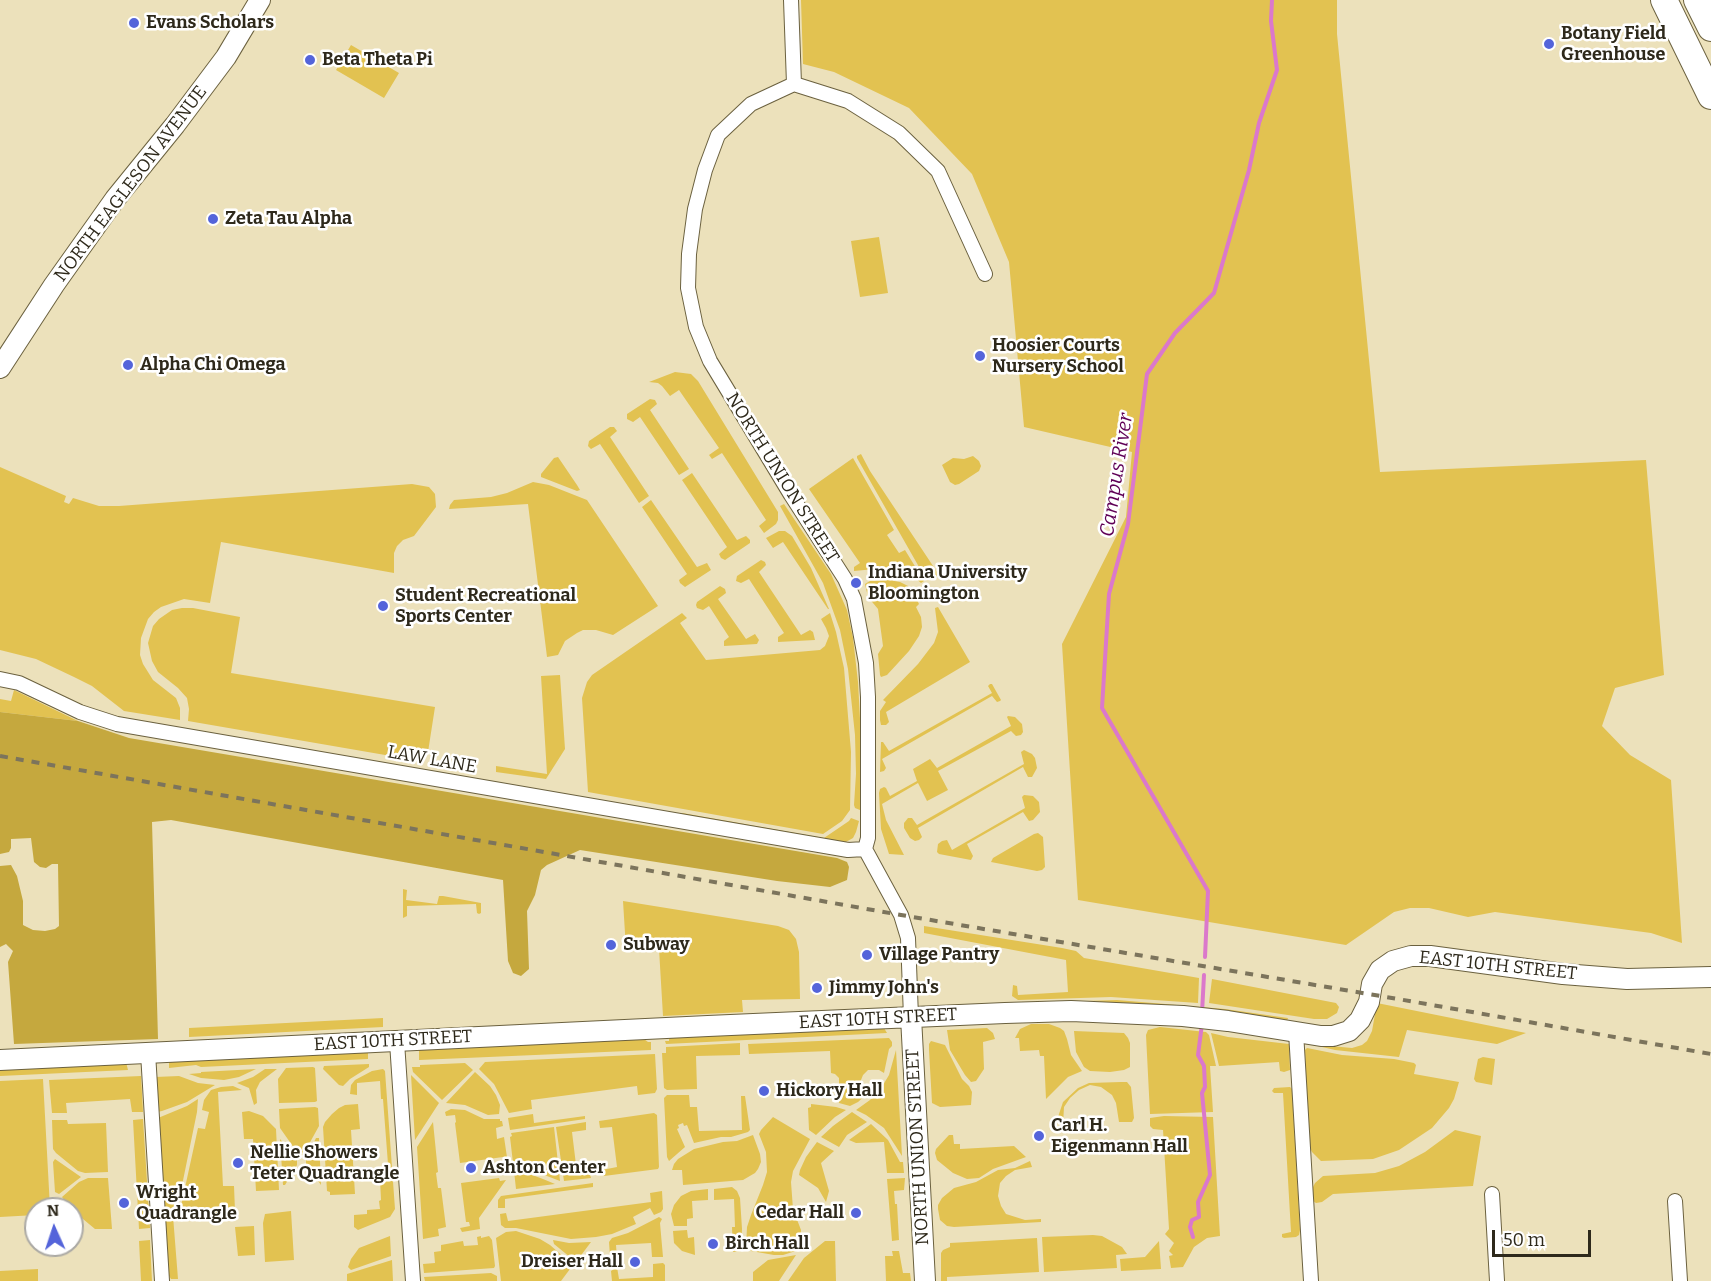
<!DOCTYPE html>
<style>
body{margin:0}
#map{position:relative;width:1711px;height:1281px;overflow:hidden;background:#ece1bb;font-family:Bitter,serif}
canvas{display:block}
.north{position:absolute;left:24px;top:1197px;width:60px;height:60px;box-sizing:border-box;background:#fff;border:2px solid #aba9a4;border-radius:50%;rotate:357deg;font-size:16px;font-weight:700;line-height:24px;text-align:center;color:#2e291b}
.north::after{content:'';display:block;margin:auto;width:21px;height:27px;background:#5464da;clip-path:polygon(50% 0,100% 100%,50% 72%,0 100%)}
.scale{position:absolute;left:1492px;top:1230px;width:99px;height:27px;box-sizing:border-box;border:3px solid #2e291b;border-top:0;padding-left:8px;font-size:18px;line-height:21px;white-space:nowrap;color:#2e291b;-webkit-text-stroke:4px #fff;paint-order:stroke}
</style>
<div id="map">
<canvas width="1711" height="1281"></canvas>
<div class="north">N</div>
<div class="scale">50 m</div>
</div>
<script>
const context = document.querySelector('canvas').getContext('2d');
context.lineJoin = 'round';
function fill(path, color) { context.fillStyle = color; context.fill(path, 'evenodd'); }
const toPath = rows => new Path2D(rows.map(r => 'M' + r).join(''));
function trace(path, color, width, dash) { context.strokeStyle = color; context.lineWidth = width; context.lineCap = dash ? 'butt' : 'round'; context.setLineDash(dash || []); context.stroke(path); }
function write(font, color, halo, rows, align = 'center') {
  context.font = font + ' Bitter,serif'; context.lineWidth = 5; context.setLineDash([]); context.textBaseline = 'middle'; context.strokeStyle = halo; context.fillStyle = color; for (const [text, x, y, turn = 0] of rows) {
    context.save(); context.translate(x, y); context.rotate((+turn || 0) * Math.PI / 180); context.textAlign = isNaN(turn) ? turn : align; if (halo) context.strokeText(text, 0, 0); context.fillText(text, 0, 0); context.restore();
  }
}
fill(toPath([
 [801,0,1337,0,1337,34,1380,472,1646,460,1664,675,1615,688,1602,726,1630,755,1671,780,1682,943,1651,933,1495,912,1468,917,1429,908,1410,908,1394,912,1346,945,1078,900,1062,644,1126,517,1132,452,1024,427,1009,262,972,174,909,108,834,72,803,64],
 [351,45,399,73,384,98,336,70],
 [879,237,888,293,860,297,851,241],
 [675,372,691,374,698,381,778,512,778,520,776,524,764,533,759,526,766,520,722,453,712,459,709,455,719,448,679,390,670,396,662,386,658,383,649,382],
 [650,399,655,400,657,404,650,410,689,469,679,475,640,417,633,422,627,419,627,414],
 [610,427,614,427,617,431,610,437,649,496,639,503,600,444,591,449,588,446,589,441],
 [861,454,870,471,939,575,927,581,857,458,857,456],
 [973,456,979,461,981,466,979,471,959,484,955,485,950,482,942,465,953,458,964,459],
 [558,457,577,485,580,490,577,491,541,477,541,474,554,458],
 [853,458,894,530,887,535,899,553,905,550,924,581,921,583,910,573,896,569,885,568,854,571,854,567,860,563,809,489],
 [0,467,66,496,64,502,69,504,73,498,99,506,119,506,412,484,429,487,435,494,436,507,414,536,403,540,397,546,394,553,394,573,221,542,210,603,184,599,161,607,154,612,148,619,141,638,140,655,143,664,153,680,176,698,180,708,180,720,124,711,92,686,74,677,36,659,0,650],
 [692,473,737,540,746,536,750,540,750,543,725,560,721,558,719,554,727,547,682,480],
 [533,482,549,485,587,500,658,606,613,635,596,630,583,630,577,633,565,641,558,655,547,657,528,504,449,509,450,505,454,500,491,497,507,493],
 [651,500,697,567,707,563,711,570,685,587,680,583,679,580,687,574,642,507],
 [784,504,831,574,847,610,853,638,858,682,861,737,862,788,860,810,855,808,854,805,856,774,855,735,848,669,840,630,823,583,780,506],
 [779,531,785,531,792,536,811,568,829,609,828,609,783,542,773,548,766,538],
 [761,560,765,562,766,565,759,572,801,635,810,630,813,632,815,640,778,642,778,637,784,633,749,579,741,583,736,581,737,576],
 [889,580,900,582,908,586,915,596,919,604,916,607,921,617,922,627,919,636,909,651,887,675,881,677,880,675,878,654,883,646,878,609,868,597,865,584,870,581],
 [720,586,725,589,726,593,718,599,746,639,755,634,759,640,757,644,724,646,724,641,729,637,709,606,703,610,697,608,696,605,697,602],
 [938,607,970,662,886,712,889,722,886,725,881,725,880,720,880,711,886,702,883,700,918,664,934,643,938,632,935,608],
 [182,608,193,608,240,617,231,673,435,707,428,752,420,761,188,721,189,709,187,698,178,688,158,672,152,661,148,643,153,626,159,619,172,610],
 [682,613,687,618,680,623,706,660,820,650,825,646,829,636,826,628,821,619,830,613,836,632,844,668,851,752,850,810,842,821,823,834,588,792,582,698,587,682,592,675],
 [560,675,565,749,546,779,496,772,496,766,547,774,541,676],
 [990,684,992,684,1001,700,1000,701,997,702,992,696,882,759,886,768,884,771,880,772,881,742,883,742,889,751,992,693,988,686],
 [14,690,78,721,0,712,0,699,11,701],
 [1008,716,1015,717,1022,724,1023,732,1021,735,1016,736,1011,731,938,771,948,790,927,801,918,783,882,804,886,820,904,855,889,854,881,829,879,793,880,789,884,787,886,788,890,796,917,781,913,769,930,759,937,768,1011,726,1007,717],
 [1024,750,1032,754,1035,758,1037,768,1032,777,1028,777,1023,767,918,828,922,837,919,840,915,841,910,838,904,828,904,823,908,818,912,818,917,825,1024,764,1021,752],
 [1024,795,1033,796,1039,802,1040,812,1033,820,1029,821,1023,812,967,844,973,856,971,860,939,854,937,852,938,844,942,841,947,840,952,850,1025,808,1022,797],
 [682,813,824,838,849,821,851,818,859,821,856,832,853,838,844,843,683,816],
 [1038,833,1043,837,1045,867,1042,870,1037,871,991,862,993,858,1034,834],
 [403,889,407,890,406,900,437,904,439,896,443,896,481,903,481,913,479,914,477,913,476,904,407,906,407,916,403,918],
 [623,901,778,926,789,930,796,939,799,952,800,999,742,1000,743,1012,663,1016,659,949,626,949],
 [924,926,1062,948,1076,951,1084,958,1199,978,1198,1003,1111,997,1018,1000,1012,996,1013,985,1017,986,1018,995,1068,992,1066,960,924,933],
 [1212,979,1336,1003,1339,1007,1337,1013,1327,1019,1314,1019,1209,1003],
 [1117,1000,1225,1009,1288,1018,1287,1021,1161,1006,1086,1001],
 [1377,1003,1526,1033,1497,1044,1407,1030,1399,1057,1335,1050,1309,1044,1352,1048,1362,1045,1367,1041,1372,1031],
 [383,1018,383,1027,189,1037,189,1028],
 [1031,1024,1049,1024,1060,1028,1064,1031,1067,1039,1071,1055,1082,1071,1068,1077,1046,1099,1044,1056,1040,1056,1039,1050,1020,1051,1019,1038,1015,1038,1020,1029],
 [1160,1027,1206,1032,1209,1035,1216,1066,1210,1066,1213,1112,1150,1114,1146,1035,1148,1030],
 [884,1028,887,1033,666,1044,665,1041,669,1041,669,1038,672,1038,672,1037],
 [987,1028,993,1033,995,1039,983,1042,984,1069,976,1081,971,1082,965,1075,950,1050,947,1030],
 [1074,1031,1124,1033,1128,1038,1130,1043,1130,1067,1124,1070,1110,1072,1090,1071,1084,1067,1076,1052],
 [1211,1033,1228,1037,1289,1044,1290,1070,1284,1072,1280,1071,1279,1062,1219,1066],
 [889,1038,892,1042,892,1046,889,1049,884,1073,879,1070,868,1070,863,1075,861,1080,862,1087,868,1093,858,1102,850,1106,839,1103,839,1078,835,1074,831,1073,830,1051,749,1054,748,1044],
 [644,1039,648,1042,651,1042,651,1050,419,1060,419,1049],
 [931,1041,945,1045,962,1079,969,1086,972,1092,971,1105,940,1107,932,1103,929,1050,929,1044],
 [740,1043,740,1055,696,1056,697,1089,667,1090,664,1088,662,1053,666,1053,666,1047],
 [1307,1048,1342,1055,1394,1059,1414,1063,1416,1065,1414,1074,1459,1082,1454,1099,1449,1108,1432,1128,1399,1150,1373,1159,1321,1161,1312,1152,1308,1144,1305,1050],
 [896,1050,902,1156,884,1128,866,1115,856,1110,870,1100,883,1085,889,1075],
 [368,1052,368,1059,201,1067,196,1065,169,1068,169,1062],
 [655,1054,657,1089,655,1093,638,1095,637,1086,531,1100,532,1109,509,1113,494,1084,479,1069,485,1062],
 [1483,1057,1495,1059,1492,1085,1476,1082,1474,1079,1478,1059],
 [126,1062,128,1070,0,1076,0,1068],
 [465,1063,473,1070,442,1100,413,1072,412,1067,420,1067,420,1065],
 [369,1064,369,1067,350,1079,343,1086,339,1085,323,1069,324,1066],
 [313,1067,315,1068,317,1101,315,1102,279,1103,278,1079,286,1068],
 [256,1069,239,1077,224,1080,201,1078,189,1074,201,1073,201,1072],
 [265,1069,277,1069,260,1082,256,1090,257,1103,254,1105,249,1088,237,1083,253,1077],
 [383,1069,385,1071,395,1209,390,1217,358,1230,354,1227,354,1215,367,1214,367,1210,380,1209,379,1201,381,1200,380,1179,389,1177,383,1099,381,1099,380,1081,357,1083,357,1095,350,1094,351,1085,355,1080,372,1071],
 [475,1072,490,1086,496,1095,500,1105,499,1114,488,1115,465,1105,446,1103],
 [411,1075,439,1103,415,1140],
 [141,1076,143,1112,132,1112,130,1099,66,1103,67,1113,52,1113,49,1080],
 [179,1076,198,1083,215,1085,187,1102,162,1111,157,1112,155,1077],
 [43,1079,50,1208,36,1209,36,1215,0,1217,0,1081],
 [1121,1082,1127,1082,1131,1087,1134,1118,1132,1122,1119,1122,1116,1103,1112,1095,1101,1087,1090,1085,1079,1090,1070,1098,1064,1107,1063,1125,1057,1120,1063,1102,1078,1088,1089,1083],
 [233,1086,242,1090,218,1092,223,1186,234,1186,235,1211,173,1216,178,1279,171,1279,168,1274,164,1217,181,1206,198,1128,205,1129,209,1112,202,1110,204,1100,211,1090,221,1087],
 [1290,1087,1292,1089,1300,1230,1299,1235,1296,1237,1284,1238,1282,1237,1282,1234,1291,1232,1283,1093,1274,1093,1272,1091,1274,1088],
 [667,1095,689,1095,690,1107,697,1107,699,1131,742,1130,741,1096,745,1096,750,1130,748,1132,731,1137,721,1137,694,1143,687,1125,684,1126,683,1123,678,1125,679,1128,677,1129,685,1147,669,1161,667,1157,664,1098],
 [198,1099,197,1112,179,1200,174,1206,164,1213,158,1118,187,1106],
 [358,1104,360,1129,351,1130,355,1194,330,1195,330,1192,327,1191,323,1127,325,1122,332,1114,339,1108,345,1105],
 [811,1104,836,1107,846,1110,835,1117,816,1135,809,1130,808,1108,811,1107],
 [315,1107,318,1108,319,1126,303,1155,299,1155,280,1128,279,1109],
 [451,1109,465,1110,484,1119,500,1119,500,1121,502,1121,503,1126,496,1128,497,1139,504,1137,508,1164,504,1164,503,1157,460,1163,455,1123,456,1122,455,1115,446,1116,445,1112],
 [249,1111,263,1116,276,1129,279,1190,256,1191,253,1139,244,1139,242,1112],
 [852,1112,867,1122,847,1135,839,1147,821,1137,833,1126],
 [654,1113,657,1115,659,1167,658,1169,604,1176,602,1170,617,1167,612,1127,600,1128,599,1121],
 [533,1114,534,1123,585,1116,585,1119,510,1130,508,1118],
 [1164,1116,1213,1117,1220,1236,1207,1238,1194,1247,1183,1267,1171,1268,1169,1256,1173,1255,1169,1251,1174,1243,1165,1234,1169,1229,1163,1130,1153,1129,1150,1126,1150,1118],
 [773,1117,810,1139,793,1171,791,1182,793,1209,801,1230,800,1248,799,1250,783,1255,774,1255,751,1251,751,1247,746,1247,747,1227,751,1215,763,1185,767,1172,766,1152,759,1134,761,1130],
 [143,1119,150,1228,139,1229,133,1120],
 [52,1120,67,1120,68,1124,106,1123,108,1172,85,1173,78,1171,56,1153,53,1149],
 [433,1122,438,1172,436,1173,438,1188,441,1188,446,1227,438,1229,439,1236,423,1239,417,1147],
 [586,1122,586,1130,572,1132,577,1173,589,1171,591,1178,564,1181,556,1127],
 [871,1124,888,1140,900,1162,903,1162,904,1173,887,1173,884,1142,856,1143,849,1140],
 [554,1127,560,1181,513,1163,510,1137,512,1136,511,1133],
 [1455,1130,1481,1136,1473,1186,1333,1194,1322,1202,1316,1203,1313,1201,1312,1189,1315,1183,1323,1176,1375,1173,1399,1166,1425,1152],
 [753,1135,760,1154,761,1162,758,1169,755,1173,743,1180,683,1185,682,1170,672,1170,674,1164,678,1159,694,1149,723,1142,737,1141],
 [949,1135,953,1135,954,1144,960,1144,960,1149,1014,1146,1026,1157,993,1169,979,1178,967,1179,953,1173,937,1160,935,1153,936,1149],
 [316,1138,319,1138,321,1185,306,1164,306,1158],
 [280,1139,297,1159,297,1165,285,1185,283,1185],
 [817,1142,834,1151,821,1163,829,1191,826,1202,818,1188,799,1175,800,1170,806,1157],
 [55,1159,81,1177,59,1194,55,1192,53,1162],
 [1030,1161,1032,1167,1015,1170,1006,1176,1000,1183,998,1196,1001,1206,1006,1214,1025,1220,1041,1219,1041,1222,954,1227,947,1226,940,1220,938,1209,938,1205,942,1198,954,1188,976,1182,998,1170,1015,1168],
 [516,1169,543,1179,555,1184,516,1189,514,1171],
 [88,1178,108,1178,112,1229,95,1229,71,1209,62,1197,79,1182],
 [499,1178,500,1181,506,1180,479,1218,480,1229,462,1232,460,1228,470,1226,469,1222,466,1222,461,1183],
 [905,1178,904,1190,894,1191,895,1204,897,1204,899,1240,892,1241,887,1179],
 [593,1183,593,1187,505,1199,505,1208,498,1208,498,1200,501,1196],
 [732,1187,737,1191,740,1198,742,1229,741,1251,733,1252,732,1227,735,1227,734,1199,714,1200,714,1189],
 [708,1189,708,1200,692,1201,693,1218,687,1219,687,1226,674,1226,671,1214,674,1205,681,1196,691,1191],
 [662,1191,663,1209,661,1212,654,1215,650,1208,633,1217,636,1224,612,1234,596,1237,571,1239,516,1228,505,1228,501,1225,500,1214,506,1213,508,1221,651,1202,650,1193],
 [291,1211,294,1260,265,1262,263,1223,265,1214],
 [659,1217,662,1219,660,1223,663,1257,652,1257,651,1243,616,1245,617,1258,610,1256,609,1242,612,1238,628,1233],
 [254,1226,255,1255,238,1256,235,1227],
 [687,1230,688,1238,694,1237,695,1255,682,1251,674,1243,673,1231],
 [516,1231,540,1239,550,1245,573,1265,561,1281,501,1281,496,1238,506,1232],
 [1093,1235,1102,1236,1122,1247,1127,1254,1116,1255,1117,1268,1044,1272,1042,1237],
 [390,1236,391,1256,351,1270,348,1267,351,1259,359,1248],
 [481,1236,481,1238,489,1236,492,1240,495,1266,494,1268,424,1273,423,1264,435,1263,434,1252,441,1251,441,1245,463,1241,464,1246,478,1245,477,1237],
 [1037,1238,1039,1272,947,1277,947,1281,941,1281,941,1253,943,1250,950,1247,950,1243],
 [150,1240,152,1281,141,1281,139,1241],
 [553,1240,569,1243,591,1242,576,1262,554,1244],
 [825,1241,835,1241,836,1281,788,1281,804,1258],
 [1159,1241,1161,1269,1121,1271,1120,1259,1145,1257],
 [892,1251,899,1251,903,1273,910,1273,911,1281,886,1281,885,1256,893,1256],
 [796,1255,779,1281,753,1281,753,1272,768,1260],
 [392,1260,393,1281,347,1281,347,1274],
 [663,1263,665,1265,665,1281,612,1281,611,1271,617,1267,619,1279,653,1277,653,1264],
 [38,1269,38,1281,0,1281,0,1271],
 [491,1273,497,1276,497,1281,425,1281,424,1277]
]), '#e2c251');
fill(toPath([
 [0,712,78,721,129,738,837,858,847,862,849,867,847,880,830,887,777,881,580,850,547,865,541,870,535,895,527,911,529,969,521,976,513,973,508,961,503,880,171,820,152,822,158,1039,14,1044,8,962,13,951,6,944,0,947,0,866,11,865,17,876,23,901,23,925,33,930,45,931,55,929,59,926,58,864,52,864,46,868,40,867,34,862,31,838,11,839,11,848,9,852,0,854]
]), '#c5a83e');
trace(toPath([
 [1205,957,1208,891,1102,708,1109,594,1128,524,1147,374,1175,333,1214,293,1249,170,1259,123,1277,70,1271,21,1272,0],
 [1202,1013,1204,975],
 [1193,1237,1190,1227,1192,1220,1199,1217,1198,1202,1210,1175,1202,1093,1205,1087,1204,1066,1198,1055,1202,1024]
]), '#db78cb', 4);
const street = toPath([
 [791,0,794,84,751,104,718,135,705,170,695,209,689,254,688,288,696,327,710,361,791,495,845,579,854,599,866,663,868,697,868,838,865,849,901,915,908,938,911,1017],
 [794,84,848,101,899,133,938,171,985,274],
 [0,679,19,683,80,712,117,724,848,850,865,849],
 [1296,1032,1311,1281],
 [397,1042,413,1281],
 [148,1053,162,1281],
 [1492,1194,1497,1281],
 [1675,1201,1680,1281]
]);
const secondary = toPath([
 [0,368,54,285,115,199,175,125,226,57,260,0],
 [911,1017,925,1281],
 [0,1060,708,1026,1005,1013,1071,1011,1183,1016,1228,1021,1321,1036,1333,1036,1349,1031,1360,1020,1369,1002,1372,984,1380,970,1393,961,1411,956,1430,956,1563,974,1627,979,1711,977]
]);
const highway = toPath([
 [1664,0,1711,96],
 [1697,0,1711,28]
]);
trace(street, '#6b613f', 16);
trace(secondary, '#6b613f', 22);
trace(highway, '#6b613f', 28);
trace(street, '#fff', 14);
trace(secondary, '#fff', 20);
trace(highway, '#fff', 26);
trace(toPath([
 [0,756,901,915,1398,999,1711,1054]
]), '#7c745c', 4, [8, 8]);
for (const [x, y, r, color] of [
 [134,23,6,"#5464da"],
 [1549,44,6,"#5464da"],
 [310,60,6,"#5464da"],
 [213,219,6,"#5464da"],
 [980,356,6,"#5464da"],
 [128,365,6,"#5464da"],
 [856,583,6,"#5464da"],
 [383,606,6,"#5464da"],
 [611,945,6,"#5464da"],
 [867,955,6,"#5464da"],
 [817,988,6,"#5464da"],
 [764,1091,6,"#5464da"],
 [1039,1136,6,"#5464da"],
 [238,1163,6,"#5464da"],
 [471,1168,6,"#5464da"],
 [124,1203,6,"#5464da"],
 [856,1213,6,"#5464da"],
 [713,1244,6,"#5464da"],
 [635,1262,6,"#5464da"]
]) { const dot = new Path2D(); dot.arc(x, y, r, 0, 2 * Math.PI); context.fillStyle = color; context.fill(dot); trace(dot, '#fff', 2); }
write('bold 18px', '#2e291b', '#fff', [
 ["Evans Scholars",146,23],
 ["Botany Field",1561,34],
 ["Greenhouse",1561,55],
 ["Beta Theta Pi",322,60],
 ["Zeta Tau Alpha",225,219],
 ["Hoosier Courts",992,346],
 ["Nursery School",992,367],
 ["Alpha Chi Omega",140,365],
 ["Indiana University",868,573],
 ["Bloomington",868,594],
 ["Student Recreational",395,596],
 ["Sports Center",395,617],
 ["Subway",623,945],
 ["Village Pantry",879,955],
 ["Jimmy John's",829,988],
 ["Hickory Hall",776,1091],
 ["Carl H.",1051,1126],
 ["Eigenmann Hall",1051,1147],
 ["Nellie Showers",250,1153],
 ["Teter Quadrangle",250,1174],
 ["Ashton Center",483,1168],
 ["Wright",136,1193],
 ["Quadrangle",136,1214],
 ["Cedar Hall",844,1213,"right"],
 ["Birch Hall",725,1244],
 ["Dreiser Hall",623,1262,"right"]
], 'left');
write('18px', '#2e291b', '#fff', [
 ["NORTH EAGLESON AVENUE",131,184,-53],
 ["NORTH UNION STREET",782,478,58],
 ["LAW LANE",432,760,10],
 ["EAST 10TH STREET",1498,966,6],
 ["EAST 10TH STREET",878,1019,-3],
 ["EAST 10TH STREET",393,1041,-3],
 ["NORTH UNION STREET",918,1147,-93]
]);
write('italic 20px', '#5f0056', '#fff', [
 ["Campus River",1117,475,-81]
]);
</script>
